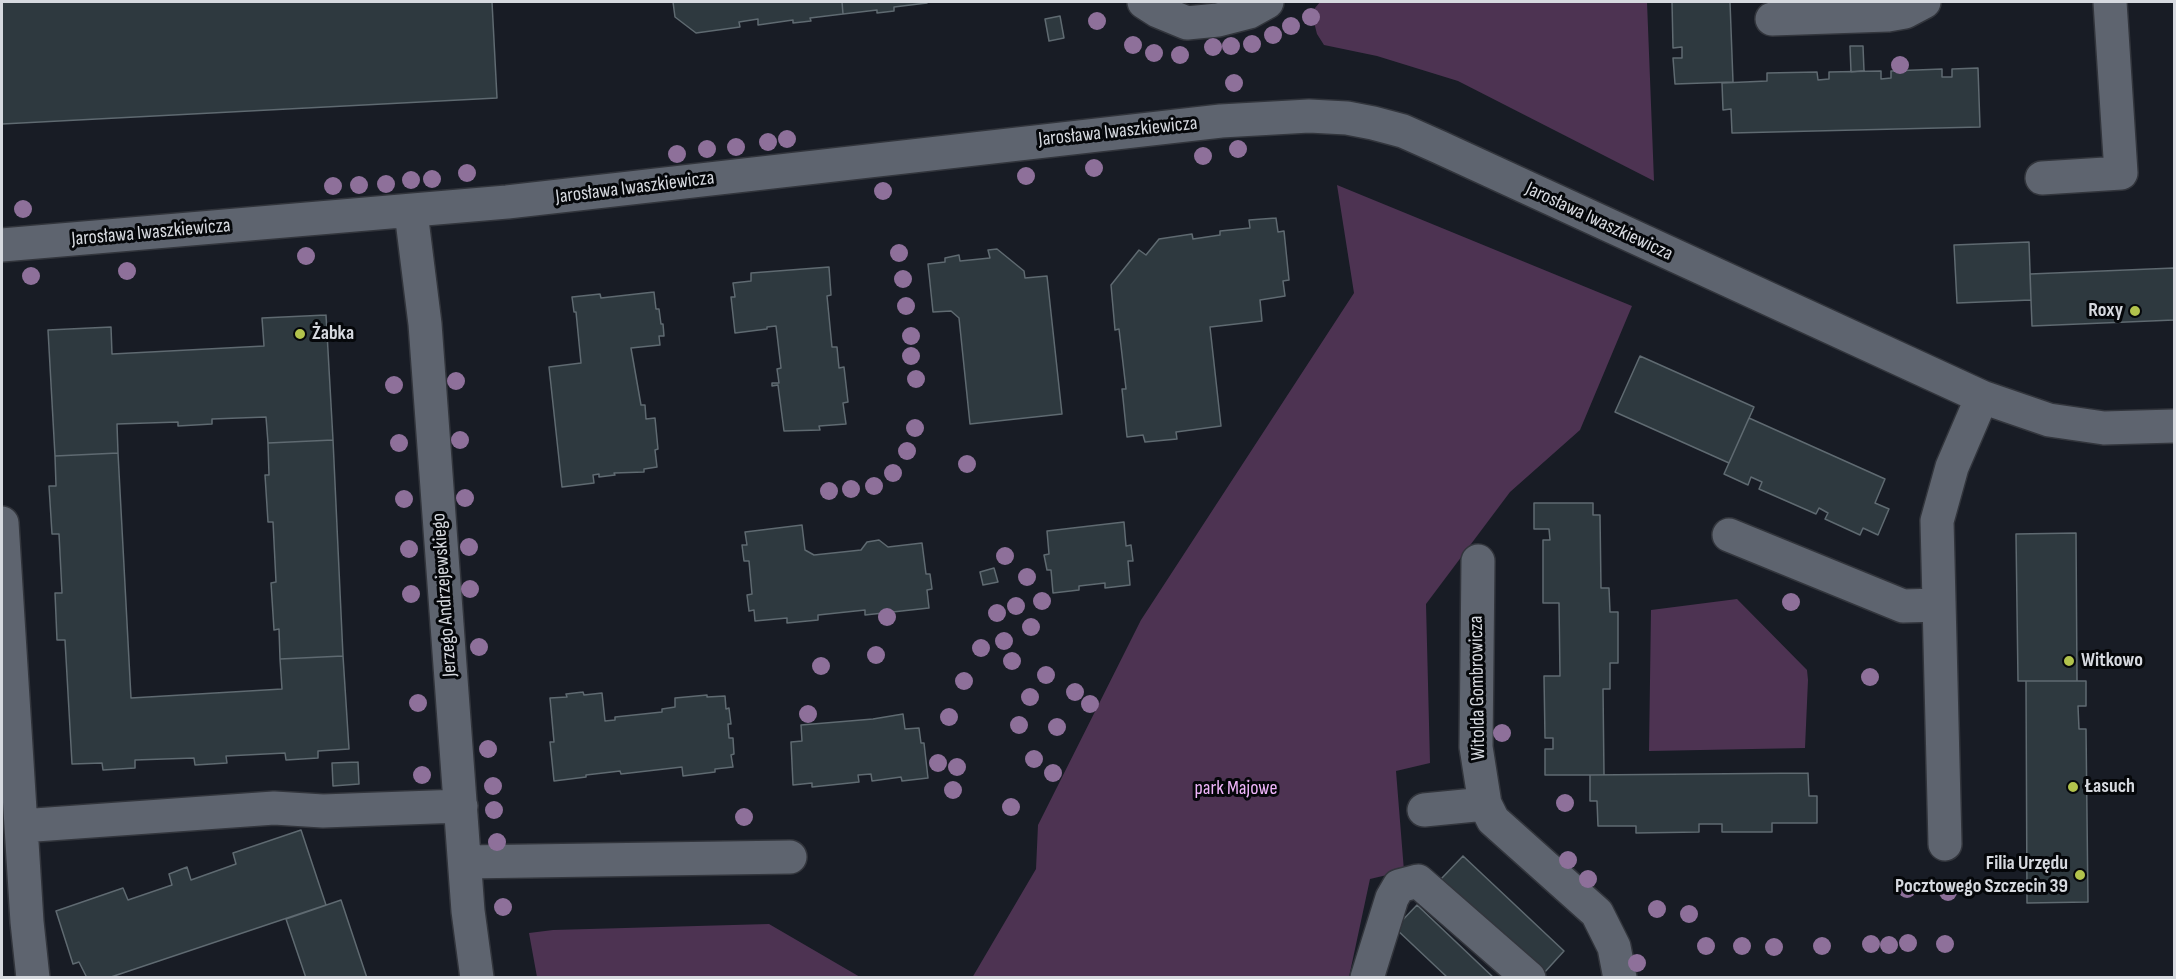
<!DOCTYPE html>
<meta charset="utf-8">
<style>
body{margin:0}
#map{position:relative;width:2176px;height:979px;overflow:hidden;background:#181c25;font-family:"Sofia Sans Condensed",sans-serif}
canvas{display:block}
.frame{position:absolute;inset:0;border:3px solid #d6d9df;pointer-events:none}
</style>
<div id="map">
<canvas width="2176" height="979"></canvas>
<div class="frame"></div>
</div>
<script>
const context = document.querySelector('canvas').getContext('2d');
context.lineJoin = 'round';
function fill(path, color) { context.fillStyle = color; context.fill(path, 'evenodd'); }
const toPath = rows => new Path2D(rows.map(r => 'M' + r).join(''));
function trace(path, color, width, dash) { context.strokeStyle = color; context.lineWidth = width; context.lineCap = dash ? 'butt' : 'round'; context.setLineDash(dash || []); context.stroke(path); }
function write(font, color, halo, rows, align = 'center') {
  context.font = font + ' "Sofia Sans Condensed",sans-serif'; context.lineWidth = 6; context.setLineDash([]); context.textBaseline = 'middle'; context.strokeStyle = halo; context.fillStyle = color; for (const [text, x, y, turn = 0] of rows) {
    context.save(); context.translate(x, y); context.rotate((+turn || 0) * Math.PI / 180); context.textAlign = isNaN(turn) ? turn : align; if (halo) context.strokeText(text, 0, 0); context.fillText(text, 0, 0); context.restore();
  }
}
fill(toPath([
 [1320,2,1647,2,1654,181,1458,81,1377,56,1324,45,1317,34,1314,22,1315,8],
 [1337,185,1632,306,1580,430,1510,492,1426,604,1430,763,1396,771,1404,871,1370,879,1349,977,972,978,1036,869,1038,825,1141,620,1354,293],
 [1737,599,1807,670,1808,680,1805,748,1649,751,1651,610],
 [769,924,860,977,537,977,529,933,553,930]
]), '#4d3352');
const building = toPath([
 [2,2,492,2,497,98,2,124,2,2],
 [673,2,842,2,843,14,810,18,811,21,793,23,793,20,758,25,758,19,739,22,740,27,696,33,675,17,673,2],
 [842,2,927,2,927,3,894,7,894,11,877,13,877,10,843,14,842,2],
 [1672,2,1730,2,1733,82,1675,84,1673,58,1682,58,1682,47,1673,48,1672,2],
 [1060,16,1064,38,1049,41,1045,19,1060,16],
 [1850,46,1863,46,1864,71,1851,72,1850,46],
 [1978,68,1980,127,1732,133,1731,109,1723,110,1722,83,1767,81,1767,73,1817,72,1818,80,1829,79,1829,72,1881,71,1881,79,1891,78,1891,71,1942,69,1942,77,1952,77,1952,69,1978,68],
 [1276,218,1278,232,1284,231,1289,280,1283,281,1285,296,1260,300,1262,321,1210,327,1221,426,1176,432,1177,439,1145,442,1143,435,1127,437,1122,389,1126,389,1119,329,1115,330,1111,285,1139,250,1146,255,1159,239,1192,234,1193,239,1220,235,1220,231,1250,228,1249,220,1276,218],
 [2029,242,2031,300,1957,303,1954,245,2029,242],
 [997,249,1024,271,1025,278,1047,276,1062,414,970,424,959,318,951,311,933,312,928,264,945,262,945,258,959,255,960,261,990,258,988,250,997,249],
 [829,267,831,295,827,296,832,347,837,347,839,368,844,367,848,402,843,403,846,424,819,426,820,430,784,431,778,385,772,386,772,383,779,383,777,369,781,368,776,326,767,327,767,329,735,333,731,297,735,297,733,283,751,281,751,273,829,267],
 [2174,268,2174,320,2032,326,2030,274,2174,268],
 [654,292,656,309,659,309,661,324,663,324,664,336,659,336,660,345,631,348,641,405,645,405,646,419,655,418,658,449,655,450,657,467,644,469,644,472,614,473,615,475,599,477,599,474,593,475,594,483,562,487,549,367,581,363,576,312,574,312,572,297,600,294,601,298,654,292],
 [326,315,333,440,268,443,266,417,212,419,212,424,178,426,178,422,117,424,118,453,55,456,48,330,111,327,112,354,264,346,262,318,326,315],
 [1640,356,1754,407,1729,463,1615,412,1640,356],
 [1749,418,1885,479,1875,503,1889,509,1878,535,1863,528,1860,535,1825,519,1828,513,1819,508,1816,514,1759,489,1762,482,1751,477,1748,485,1724,474,1749,418],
 [333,440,343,656,280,659,279,629,274,630,271,583,276,582,273,522,268,522,265,475,269,475,268,443,333,440],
 [118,453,131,698,282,689,280,659,343,656,349,749,318,751,318,758,286,760,285,753,226,756,227,763,195,765,194,758,135,760,135,768,103,770,102,763,72,764,65,640,57,640,55,593,62,593,59,534,52,534,49,486,56,486,55,456,118,453],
 [1534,503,1593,503,1593,515,1600,515,1601,588,1609,588,1610,612,1618,612,1618,663,1610,663,1610,689,1603,689,1604,775,1545,775,1545,749,1553,749,1553,738,1545,738,1544,676,1560,676,1559,603,1543,603,1543,540,1550,540,1549,529,1534,529,1534,503],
 [1124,522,1126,546,1131,545,1133,561,1128,561,1130,585,1105,588,1105,583,1079,586,1079,590,1053,593,1051,570,1047,570,1044,555,1049,554,1047,531,1124,522],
 [802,525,805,550,814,555,861,550,867,542,879,540,888,547,922,543,926,574,930,574,932,589,927,590,929,608,865,615,865,610,818,615,818,620,787,623,787,618,755,621,754,610,749,611,747,595,752,594,749,561,744,561,742,545,747,545,745,532,802,525],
 [2076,533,2077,681,2018,681,2016,534,2076,533],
 [994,568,998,582,983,585,980,572,994,568],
 [2026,681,2086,681,2086,706,2078,706,2079,729,2086,729,2088,902,2027,903,2026,681],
 [583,692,584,695,602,693,605,721,615,720,615,717,662,712,662,709,675,707,675,698,707,695,707,697,725,696,726,709,729,708,731,724,728,724,729,738,733,738,734,754,731,755,733,767,715,769,715,772,683,776,682,767,621,774,620,771,586,775,586,777,554,781,550,742,554,742,550,698,567,697,566,694,583,692],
 [903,714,905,729,919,728,921,743,924,743,928,778,902,781,901,777,872,781,871,774,858,775,859,782,812,787,812,783,793,785,791,742,802,741,801,725,873,719,903,714],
 [358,762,359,784,333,786,332,763,358,762],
 [1808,773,1809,796,1817,796,1817,823,1772,823,1772,832,1722,832,1722,824,1699,824,1699,832,1636,833,1636,826,1598,826,1597,801,1590,801,1590,775,1808,773],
 [301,830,326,905,108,978,87,978,79,962,73,964,56,911,123,888,128,900,172,885,169,874,187,867,191,880,236,864,233,853,301,830],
 [1463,856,1564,951,1543,974,1441,879,1463,856],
 [341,900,367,978,306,978,286,919,341,900],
 [1417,905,1494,978,1448,978,1395,928,1417,905]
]);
fill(building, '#2e393f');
trace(building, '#5f6a71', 1.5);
const minor = toPath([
 [1144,2,1158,11,1187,23,1218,20,1249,12,1267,2],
 [1772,19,1888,15,1905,12,1924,2],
 [2042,178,2121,173,2110,2],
 [411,212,425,324,468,911,477,978],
 [2,245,507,202,1221,121,1309,116,1347,118,1373,123,1403,131,1439,147,1982,397,2049,420,2104,428,2174,426],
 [2,523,27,922,33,978],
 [1729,535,1903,606,1939,605],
 [1478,561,1476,747,1485,804,1493,820,1597,913,1614,947,1620,978],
 [1424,810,1485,804],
 [21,826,274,808,323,811,461,806],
 [1945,844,1937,521,1952,467,1982,397],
 [465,862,790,857],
 [1367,978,1392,898,1399,886,1418,881,1529,978]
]);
trace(minor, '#32353c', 36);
trace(minor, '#5e646f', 33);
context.fillStyle = '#8e709a';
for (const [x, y] of [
 [1311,17],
 [1097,21],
 [1291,26],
 [1273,35],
 [1252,44],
 [1133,45],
 [1231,46],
 [1213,47],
 [1154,53],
 [1180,55],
 [1900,65],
 [1234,83],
 [787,139],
 [768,142],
 [736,147],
 [707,149],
 [1238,149],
 [677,154],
 [1203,156],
 [1094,168],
 [467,173],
 [1026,176],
 [432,179],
 [411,180],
 [386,184],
 [359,185],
 [333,186],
 [883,191],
 [23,209],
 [899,253],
 [306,256],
 [127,271],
 [31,276],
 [903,279],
 [906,306],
 [911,336],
 [911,356],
 [916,379],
 [456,381],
 [394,385],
 [915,428],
 [460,440],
 [399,443],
 [907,451],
 [967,464],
 [893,473],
 [874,486],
 [851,489],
 [829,491],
 [465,498],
 [404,499],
 [469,547],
 [409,549],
 [1005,556],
 [1027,577],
 [470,589],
 [411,594],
 [1042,601],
 [1791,602],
 [1016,606],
 [997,613],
 [887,617],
 [1031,627],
 [1004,641],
 [479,647],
 [981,648],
 [876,655],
 [1012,661],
 [821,666],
 [1046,675],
 [1870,677],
 [964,681],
 [1075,692],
 [1030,697],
 [418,703],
 [1090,704],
 [808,714],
 [949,717],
 [1019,725],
 [1057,727],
 [1502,733],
 [488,749],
 [1034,759],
 [938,763],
 [957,767],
 [1053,773],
 [422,775],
 [493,786],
 [953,790],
 [1565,803],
 [1011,807],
 [494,810],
 [744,817],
 [497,842],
 [1568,860],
 [1588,879],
 [1907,889],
 [1948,892],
 [503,907],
 [1657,909],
 [1689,914],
 [1908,943],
 [1871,944],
 [1945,944],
 [1889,945],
 [1706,946],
 [1742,946],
 [1822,946],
 [1774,947],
 [1637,963]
]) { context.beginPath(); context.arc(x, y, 9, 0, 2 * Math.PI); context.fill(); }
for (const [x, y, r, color] of [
 [2135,311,6,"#b2c34c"],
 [300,334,6,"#b2c34c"],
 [2069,661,6,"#b2c34c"],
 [2073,787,6,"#b2c34c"],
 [2080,875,6,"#b2c34c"]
]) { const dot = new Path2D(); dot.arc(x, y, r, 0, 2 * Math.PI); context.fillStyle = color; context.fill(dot); trace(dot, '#05070a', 2); }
write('20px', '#d6d9df', '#05070a', [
 ["Jarosława Iwaszkiewicza",1118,132,-6],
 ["Jarosława Iwaszkiewicza",635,188,-7],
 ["Jarosława Iwaszkiewicza",1599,222,25],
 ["Jarosława Iwaszkiewicza",151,233,-5],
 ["Jerzego Andrzejewskiego",445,595,-94],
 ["Witolda Gombrowicza",1478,688,-91]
]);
write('bold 20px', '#d6d9df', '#05070a', [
 ["Roxy",2123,311,"right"],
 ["Żabka",312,334],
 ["Witkowo",2081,661],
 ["Łasuch",2085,787],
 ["Filia Urzędu",2068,864,"right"],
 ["Pocztowego Szczecin 39",2068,887,"right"]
], 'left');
write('20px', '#efb5fa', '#05070a', [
 ["park Majowe",1236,789]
]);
</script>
